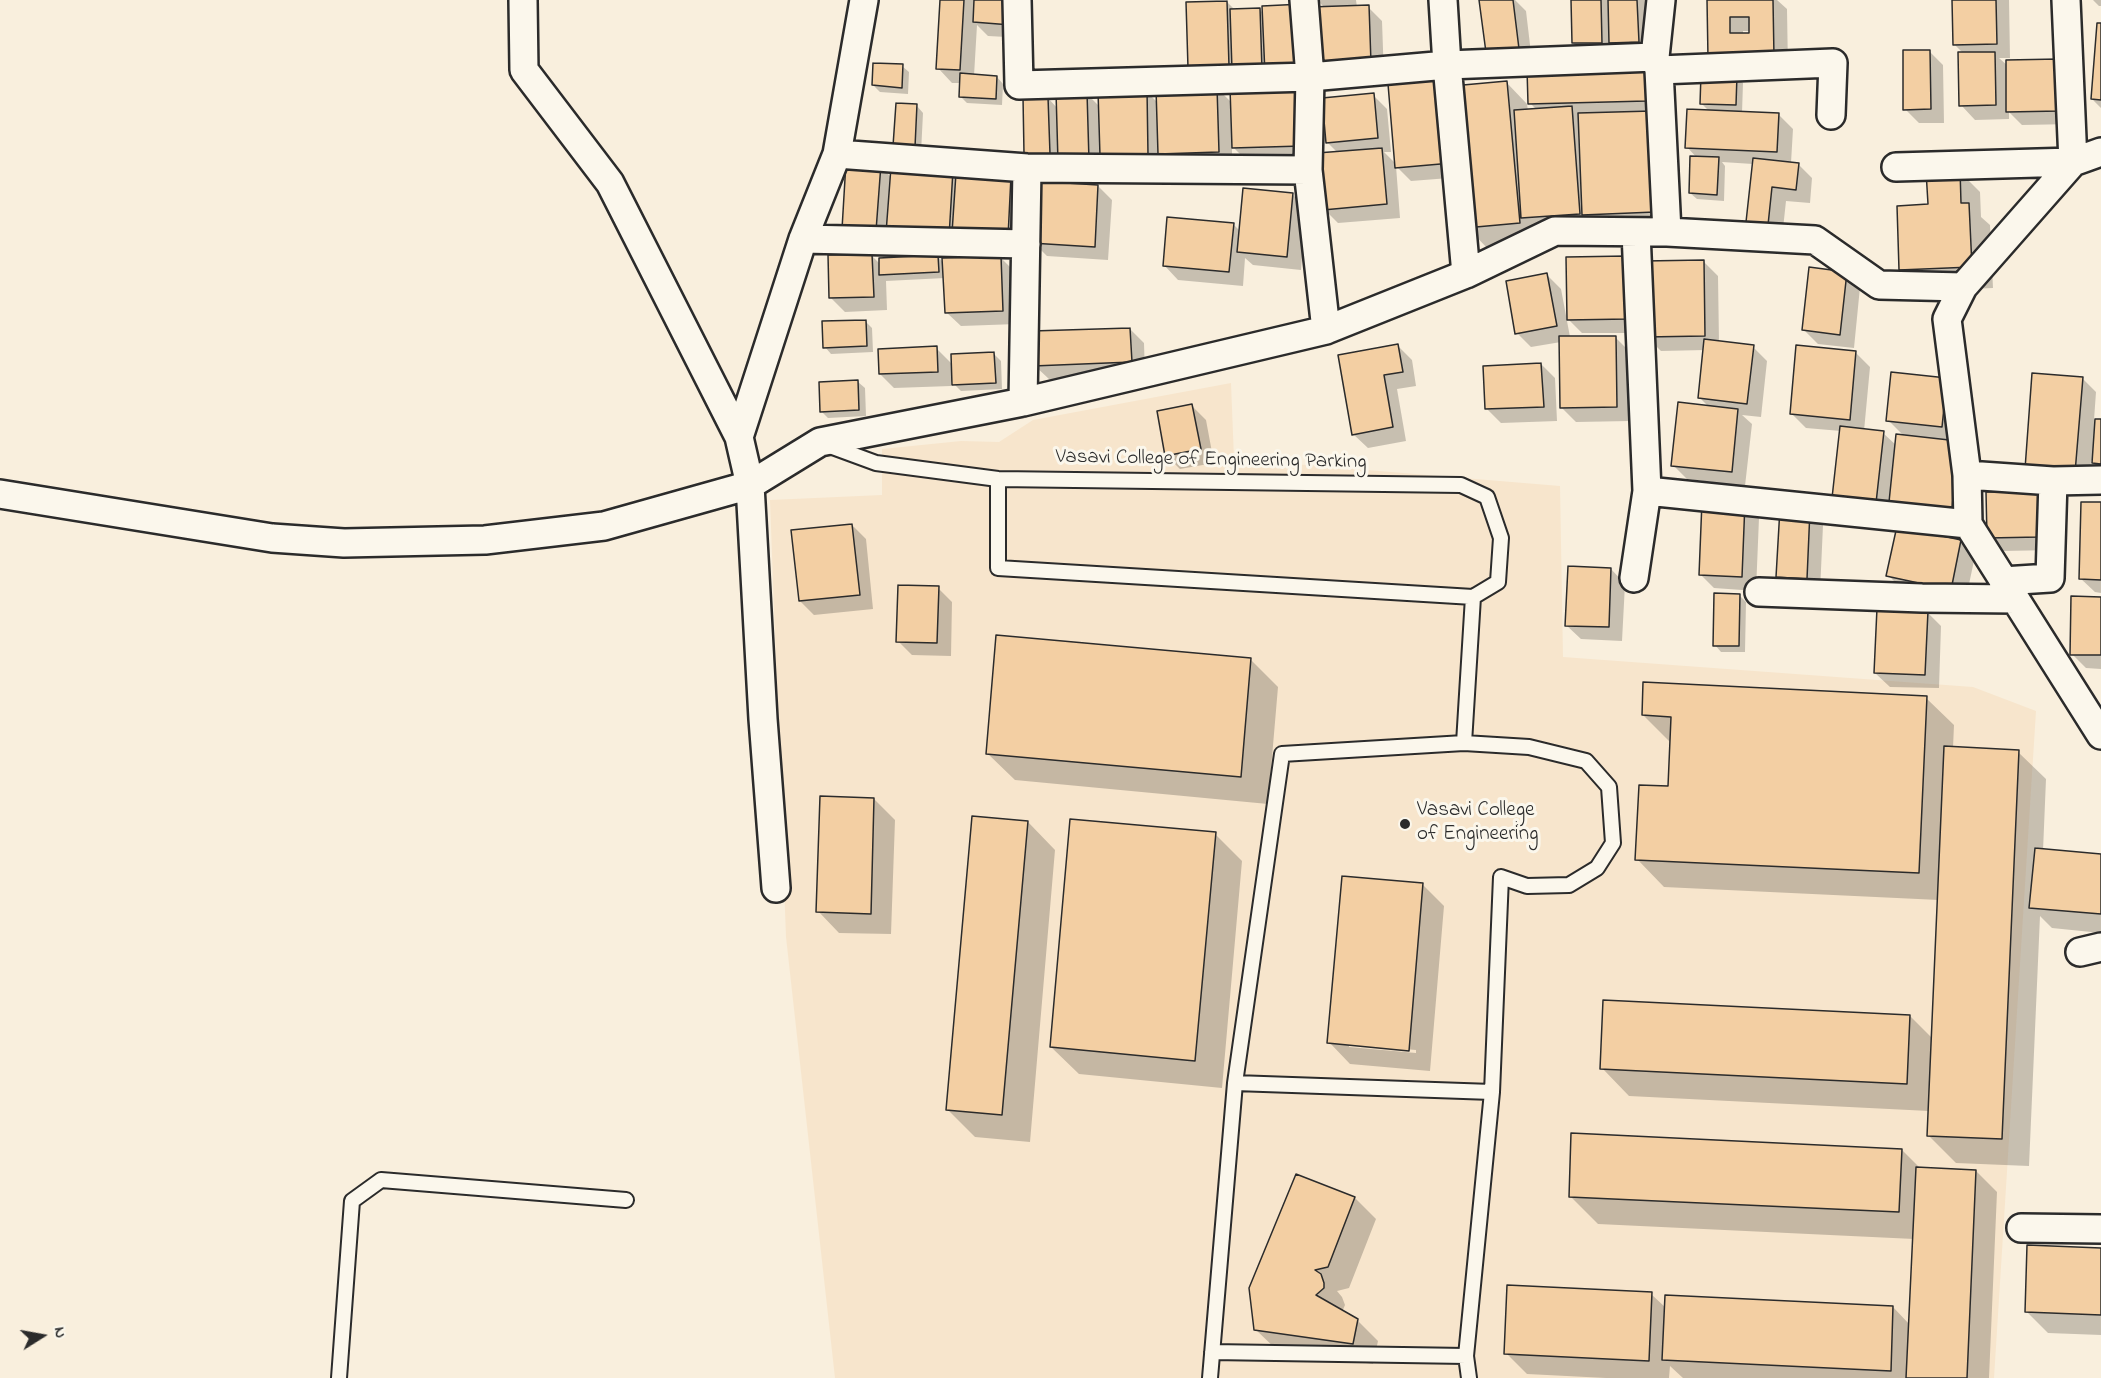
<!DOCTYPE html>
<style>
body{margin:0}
#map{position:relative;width:2101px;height:1378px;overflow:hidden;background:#f9efdd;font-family:"Indie Flower",sans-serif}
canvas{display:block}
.north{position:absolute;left:12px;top:1306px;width:60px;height:60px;-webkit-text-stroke:4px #fbf7ec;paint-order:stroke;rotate:79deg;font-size:16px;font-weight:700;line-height:24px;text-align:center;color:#2b2b2b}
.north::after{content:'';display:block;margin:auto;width:21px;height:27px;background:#2b2b2b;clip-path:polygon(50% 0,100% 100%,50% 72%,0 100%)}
</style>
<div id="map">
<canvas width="2101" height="1378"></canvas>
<div class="north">N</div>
</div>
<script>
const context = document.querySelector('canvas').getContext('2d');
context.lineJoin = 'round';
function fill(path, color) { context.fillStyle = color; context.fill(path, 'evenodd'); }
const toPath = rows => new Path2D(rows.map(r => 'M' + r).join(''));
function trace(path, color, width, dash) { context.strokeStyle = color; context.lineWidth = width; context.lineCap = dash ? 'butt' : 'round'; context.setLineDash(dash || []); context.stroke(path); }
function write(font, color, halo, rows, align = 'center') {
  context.font = font + ' "Indie Flower",sans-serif'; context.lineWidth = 6; context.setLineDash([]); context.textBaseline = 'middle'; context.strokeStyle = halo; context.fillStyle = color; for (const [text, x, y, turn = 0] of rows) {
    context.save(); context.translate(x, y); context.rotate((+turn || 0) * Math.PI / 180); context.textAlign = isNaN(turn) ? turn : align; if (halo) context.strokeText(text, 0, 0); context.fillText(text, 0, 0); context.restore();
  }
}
fill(toPath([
 [1231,383,1234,459,1560,486,1563,657,1973,687,2036,711,1994,1378,835,1378,786,937,770,500,882,495,882,449,961,441,999,442,1033,420]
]), '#f7e5cc');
fill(toPath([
 [942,0,1027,0,1025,38,988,36,977,25,974,76,997,77,1003,84,1002,105,967,103,960,96,961,83,952,83,938,68],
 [1317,0,1356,0,1357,7,1368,7,1382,21,1384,77,1318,69,1315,160,1247,161,1232,146,1232,166,1174,167,1161,155,1162,168,1040,168,1026,154,1048,98,1058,109,1086,93,1100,107,1146,91,1158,103,1217,88,1232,103,1231,89,1204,81,1227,2,1235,10,1260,10,1264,14,1325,8],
 [1485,0,1515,0,1526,11,1533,70,1645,67,1676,233,1488,249,1467,227,1462,177,1411,181,1396,166,1400,218,1338,223,1324,209,1338,153,1327,142,1373,95,1387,109,1391,152,1384,152,1396,164,1454,91,1506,82,1527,104,1528,111,1537,110,1530,103,1529,71],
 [1572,0,1651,0,1652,55,1587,57,1573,43],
 [1709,0,1777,0,1787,9,1788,70,1724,71],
 [1743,31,1750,31,1750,35,1743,35],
 [1954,0,2009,0,2010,58,1999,58,2073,124,2022,125,2009,112,2009,119,1975,120,1961,105,1963,53,1954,44],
 [2093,0,2101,0,2101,6,2099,6],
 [2101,25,2101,108,2092,99],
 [1929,51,1943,65,1944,123,1919,123,1905,109],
 [902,66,909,72,908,94,880,92,873,85],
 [1736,76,1743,83,1742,113,1779,115,1793,129,1791,163,1798,164,1812,178,1810,203,1786,201,1782,238,1762,236,1748,222,1753,164,1722,162,1725,166,1724,201,1697,199,1690,193,1697,158,1687,147,1709,111,1702,104],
 [917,106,923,113,921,153,901,152],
 [880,166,891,177,957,174,1011,177,1025,192,1022,251,858,242],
 [1959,171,1980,192,1981,217,1990,225,1993,288,1922,291,1901,270,1929,206],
 [1098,186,1112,200,1108,260,1047,256,1033,242],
 [1292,194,1306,208,1301,270,1253,265,1245,258,1243,286,1178,280,1164,265,1233,224,1240,231],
 [872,256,880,264,938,257,944,263,1000,257,1014,271,1017,324,961,326,946,312,945,278,886,281,887,310,845,312,830,297],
 [1567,259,1641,333,1582,333,1568,319],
 [1704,262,1718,276,1719,343,1753,347,1767,361,1761,417,1742,415,1752,424,1745,486,1687,479,1673,465,1709,407,1699,397,1705,350,1661,351,1647,337],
 [1846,273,1860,287,1854,348,1818,344,1804,330],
 [1547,275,1561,289,1570,337,1615,337,1629,351,1630,421,1576,422,1562,408,1561,342,1531,347,1517,333],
 [866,322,872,328,873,352,831,354,825,347],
 [1130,329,1144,343,1145,376,1049,379,1034,365],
 [1398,346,1412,360,1416,386,1397,389,1406,441,1368,448,1353,434],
 [936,348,953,365,994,354,1001,361,1002,389,961,391,951,381,951,386,894,388,880,374],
 [1856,353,1870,367,1864,431,1883,433,1897,446,1904,436,1888,420,1947,380,1965,522,1905,515,1891,502,1889,516,1848,511,1841,431,1806,428,1792,414],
 [1541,364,1555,378,1557,421,1501,423,1487,409],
 [2082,378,2096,392,2094,420,2101,421,2101,470,2091,460,2089,487,2040,483],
 [858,382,865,388,866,416,828,418,821,411],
 [1192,406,1206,420,1214,463,1180,469,1166,455],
 [2038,492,2052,506,2054,550,2003,551,1989,537],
 [1745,504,1759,518,1756,591,1714,588,1700,574],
 [2101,504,2101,593,2095,592,2080,578],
 [1809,511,1823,525,1820,592,1792,591,1778,577],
 [852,525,866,539,873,609,814,615,800,601],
 [1960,542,1975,556,1965,603,1902,589,1888,575],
 [1611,569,1625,584,1622,641,1581,639,1566,625],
 [938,588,952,602,951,656,912,655,898,641],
 [1739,595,1746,602,1745,652,1721,652,1715,645],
 [2101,599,2101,669,2086,668,2072,654],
 [1927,612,1941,626,1939,688,1890,687,1875,673],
 [1251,660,1278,687,1268,804,1015,780,987,753],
 [1926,698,1954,725,1953,748,2018,752,2046,779,2043,851,2101,856,2101,933,2052,928,2040,916,2029,1166,1956,1163,1928,1135,1929,1111,1629,1096,1602,1068,1910,1016,1933,1039,1939,900,1664,887,1637,859,1669,788,1671,743,1643,715],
 [874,799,895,820,891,934,839,933,818,911],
 [1028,822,1055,850,1030,1142,975,1137,948,1110],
 [1215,834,1242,861,1222,1088,1079,1074,1051,1047],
 [1423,885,1444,906,1430,1071,1350,1064,1329,1042],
 [1349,1044,1416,1050,1416,1053,1349,1047],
 [1902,1150,1920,1168,1976,1171,1997,1192,1989,1378,1683,1378,1670,1366,1669,1378,1606,1378,1527,1374,1506,1353,1651,1294,1666,1308,1893,1307,1910,1325,1914,1239,1598,1224,1570,1196],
 [1297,1175,1355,1198,1376,1219,1349,1288,1337,1291,1342,1297,1345,1305,1342,1312,1357,1320,1378,1341,1373,1364,1277,1350,1255,1329],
 [2101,1249,2101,1335,2048,1333,2027,1312]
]), '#0003');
const building = toPath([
 [940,0,964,0,960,70,936,69,940,0],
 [974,0,1012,0,1011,25,973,22,974,0],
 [1479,0,1513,0,1520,57,1487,60,1479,0],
 [1571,0,1601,0,1602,43,1572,43,1571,0],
 [1608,0,1637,0,1639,42,1609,43,1608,0],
 [1707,0,1773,0,1774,57,1708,58,1707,0],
 [1730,17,1749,17,1749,33,1730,33,1730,17],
 [1952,0,1996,0,1997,44,1953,45,1952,0],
 [1227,1,1229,66,1188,68,1186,2,1227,1],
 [1303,4,1305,72,1265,74,1262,6,1303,4],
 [1369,5,1371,63,1311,65,1310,7,1369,5],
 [1260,8,1262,70,1232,70,1230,9,1260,8],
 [2097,23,2101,23,2101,100,2091,99,2097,23],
 [1903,50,1930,50,1931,109,1903,110,1903,50],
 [1958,52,1995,52,1996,105,1959,106,1958,52],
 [2059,59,2060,111,2006,112,2006,60,2059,59],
 [873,63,903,64,902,88,872,85,873,63],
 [1646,66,1647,101,1528,104,1527,69,1646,66],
 [960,73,997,76,996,99,959,97,960,73],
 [1701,74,1737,75,1736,105,1700,104,1701,74],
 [1445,79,1452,163,1395,168,1388,84,1445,79],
 [1507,81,1520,223,1465,228,1452,86,1507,81],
 [1300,86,1302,146,1232,148,1230,88,1300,86],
 [1217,87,1219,152,1158,154,1156,89,1217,87],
 [1147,89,1148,155,1100,156,1098,91,1147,89],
 [1056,92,1087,92,1089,161,1058,162,1056,92],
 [1374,93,1378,138,1326,143,1322,98,1374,93],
 [1023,97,1048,97,1050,154,1024,154,1023,97],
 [896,103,917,104,915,147,893,146,896,103],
 [1572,106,1580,214,1521,218,1514,110,1572,106],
 [1687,109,1779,113,1777,152,1685,148,1687,109],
 [1652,111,1655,212,1582,215,1578,113,1652,111],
 [1382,148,1387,204,1323,210,1317,153,1382,148],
 [1690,156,1719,157,1717,195,1689,193,1690,156],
 [1753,158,1799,163,1796,190,1772,187,1768,225,1746,222,1753,158],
 [846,162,881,164,876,231,842,229,846,162],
 [891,167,953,170,949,237,886,233,891,167],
 [1960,169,1961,203,1969,203,1972,267,1899,270,1897,206,1928,204,1926,171,1960,169],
 [956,173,1011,176,1008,237,952,233,956,173],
 [1035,181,1098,185,1095,247,1031,243,1035,181],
 [1243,188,1293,193,1287,257,1237,252,1243,188],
 [1167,217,1234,223,1229,272,1163,266,1167,217],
 [872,254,874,297,829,298,828,255,872,254],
 [938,255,939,272,879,275,879,258,938,255],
 [1001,256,1003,311,945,313,942,258,1001,256],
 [1627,256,1628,319,1567,320,1566,257,1627,256],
 [1704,260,1705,336,1645,337,1644,261,1704,260],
 [1809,267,1847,272,1840,335,1802,330,1809,267],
 [1547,273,1557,326,1515,334,1506,281,1547,273],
 [866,320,867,346,823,348,822,321,866,320],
 [1130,328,1132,362,1033,366,1032,331,1130,328],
 [1559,336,1616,336,1617,407,1560,408,1559,336],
 [1704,339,1754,345,1747,404,1698,398,1704,339],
 [1398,344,1403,372,1384,375,1393,427,1352,435,1338,355,1398,344],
 [1796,345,1856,351,1850,420,1790,414,1796,345],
 [937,346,938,372,879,374,878,349,937,346],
 [994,352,996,383,952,385,951,354,994,352],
 [1541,363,1544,407,1485,409,1483,366,1541,363],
 [1891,372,1947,378,1942,427,1886,421,1891,372],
 [2032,373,2083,377,2075,473,2025,469,2032,373],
 [858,380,859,410,820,412,819,382,858,380],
 [1678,402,1738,409,1732,472,1671,466,1678,402],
 [1192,404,1201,449,1165,456,1157,411,1192,404],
 [2095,419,2101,419,2101,464,2092,463,2095,419],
 [1840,426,1884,431,1876,503,1832,498,1840,426],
 [1896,434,1958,441,1952,509,1889,502,1896,434],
 [2039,491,2040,537,1987,538,1986,492,2039,491],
 [1702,501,1745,502,1742,577,1699,575,1702,501],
 [2081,502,2101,502,2101,580,2079,579,2081,502],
 [1780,508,1810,510,1807,579,1776,577,1780,508],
 [852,524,860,595,799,601,791,530,852,524],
 [1897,526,1961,540,1951,590,1886,576,1897,526],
 [1568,566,1611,568,1609,627,1565,626,1568,566],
 [898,585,939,586,937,643,896,642,898,585],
 [1714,593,1740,594,1739,646,1713,646,1714,593],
 [2071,596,2101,597,2101,655,2070,655,2071,596],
 [1877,608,1928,611,1925,675,1874,673,1877,608],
 [996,635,1251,658,1241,777,986,754,996,635],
 [1643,682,1927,696,1919,873,1635,860,1639,785,1668,786,1671,717,1642,715,1643,682],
 [1944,746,2019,750,2002,1139,1927,1136,1944,746],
 [820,796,874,798,871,914,816,912,820,796],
 [972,816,1028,821,1002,1115,946,1110,972,816],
 [1070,819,1216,832,1195,1061,1050,1047,1070,819],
 [2035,848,2101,854,2101,914,2029,908,2035,848],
 [1342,876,1423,883,1409,1051,1327,1043,1342,876],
 [1603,1000,1910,1015,1907,1084,1600,1069,1603,1000],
 [1571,1133,1902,1149,1899,1212,1569,1197,1571,1133],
 [1916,1167,1976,1170,1967,1378,1906,1378,1916,1167],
 [1296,1174,1355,1197,1328,1267,1315,1270,1321,1274,1324,1283,1324,1288,1316,1295,1358,1319,1353,1344,1254,1330,1249,1288,1296,1174],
 [2027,1245,2101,1248,2101,1315,2025,1312,2027,1245],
 [1507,1285,1652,1292,1649,1361,1504,1354,1507,1285],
 [1665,1295,1893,1306,1891,1371,1662,1360,1665,1295]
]);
fill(building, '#f3cfa3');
trace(building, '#2b2b2b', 1.5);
const service = toPath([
 [827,445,876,463,998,479,1461,485,1487,497,1501,538,1498,582,1473,597],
 [998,479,998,568,1473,597],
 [1235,1083,1492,1092],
 [1212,1352,1466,1356],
 [339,1378,352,1201,381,1180,626,1200],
 [1210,1378,1235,1083,1282,754,1464,743],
 [1469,1378,1466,1356,1492,1092,1501,877,1527,886,1569,885,1597,868,1613,843,1609,787,1586,761,1529,747,1464,743,1473,597]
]);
const minor = toPath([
 [523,0,524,70,610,183,739,437,750,485,763,719,776,888],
 [1017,0,1019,85,1310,77,1447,65,1655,57],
 [1304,0,1310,77,1308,170,1326,330],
 [1443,0,1447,65,1466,274],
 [1661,0,1655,57,1659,70,1667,232],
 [1659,70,1833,63,1831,115],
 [2101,152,2073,162,1963,287,1947,319,1967,475,1968,524,2101,735],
 [837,154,1027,168,1308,170],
 [1896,167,2073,162,2066,0],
 [1636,232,1647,491,1968,524],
 [803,239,1026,244],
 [1023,402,1027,168],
 [739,437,803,239,837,154,864,0],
 [1967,475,2053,481],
 [0,494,272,538,344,543,485,540,604,526,750,485,820,442,1023,402,1326,330,1466,274,1555,231,1667,232,1815,240,1879,285,1963,287],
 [1634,578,1647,491],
 [2003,581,2050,578,2053,481,2101,480],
 [1759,592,1922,598,2015,599],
 [2080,952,2101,947],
 [2021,1228,2101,1229]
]);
trace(service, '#2b2b2b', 18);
trace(minor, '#2b2b2b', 32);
trace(service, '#fbf7ec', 14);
trace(minor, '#fbf7ec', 27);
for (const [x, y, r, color] of [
 [1405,824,6,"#2b2b2b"]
]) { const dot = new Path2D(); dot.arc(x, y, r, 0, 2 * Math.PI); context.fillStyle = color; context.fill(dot); trace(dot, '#fbf7ec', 2); }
write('21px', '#2b2b2b', '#fbf7ec', [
 ["Vasavi College of Engineering Parking",1211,461,1]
]);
write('21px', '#2b2b2b', '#fbf7ec', [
 ["Vasavi College",1417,812],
 ["of Engineering",1417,836]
], 'left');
</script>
